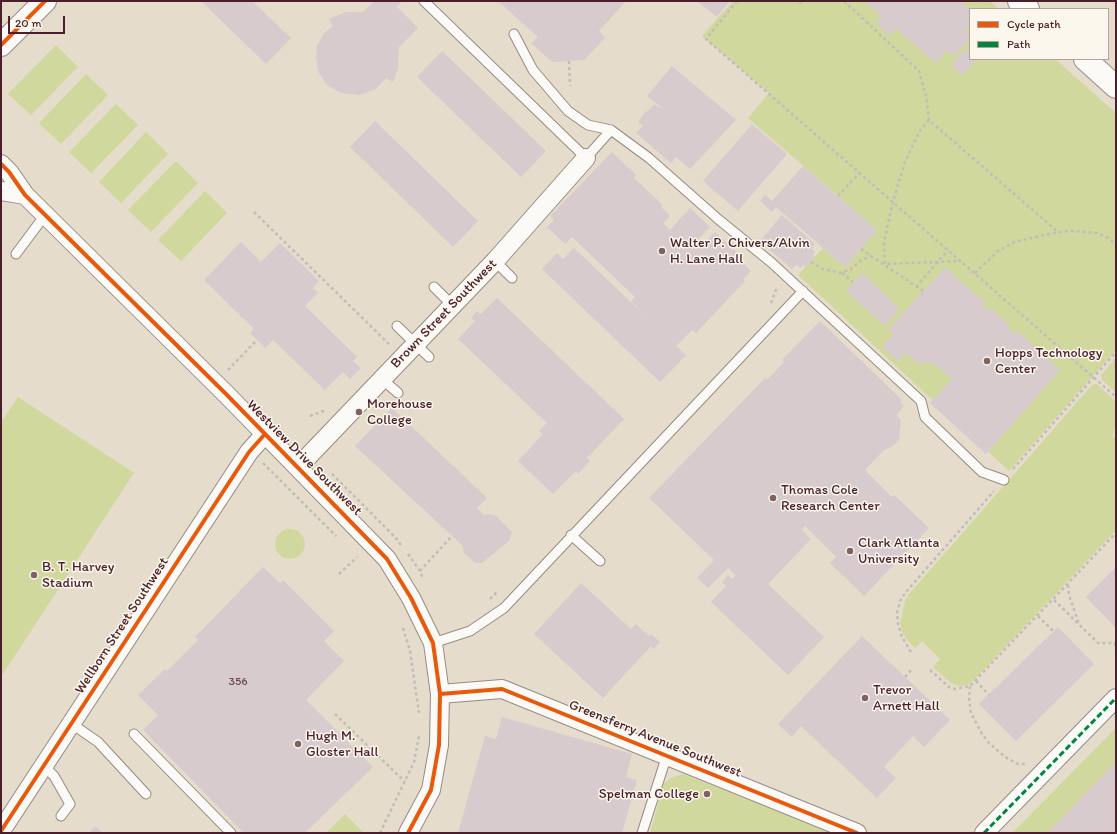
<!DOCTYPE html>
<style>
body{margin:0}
#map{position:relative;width:1117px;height:834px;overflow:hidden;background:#e5dccb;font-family:Itim,sans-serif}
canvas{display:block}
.frame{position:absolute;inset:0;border:2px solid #4a1f2b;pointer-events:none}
.legend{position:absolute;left:969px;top:8px;width:140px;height:52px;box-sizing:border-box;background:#fbf7ec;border:1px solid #b4a19f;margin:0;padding:5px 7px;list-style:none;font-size:12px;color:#4a1f2b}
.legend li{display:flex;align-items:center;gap:8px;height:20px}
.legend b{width:20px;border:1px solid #b4a19f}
.scale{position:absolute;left:8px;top:16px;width:57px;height:18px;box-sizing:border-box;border:2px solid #4a1f2b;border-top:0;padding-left:5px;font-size:12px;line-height:14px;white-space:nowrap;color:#4a1f2b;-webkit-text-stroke:3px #fbf7ec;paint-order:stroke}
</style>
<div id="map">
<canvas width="1117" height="834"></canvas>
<div class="frame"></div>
<ul class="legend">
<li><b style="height:5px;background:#e8590c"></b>Cycle path</li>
<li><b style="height:5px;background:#00873e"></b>Path</li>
</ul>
<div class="scale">20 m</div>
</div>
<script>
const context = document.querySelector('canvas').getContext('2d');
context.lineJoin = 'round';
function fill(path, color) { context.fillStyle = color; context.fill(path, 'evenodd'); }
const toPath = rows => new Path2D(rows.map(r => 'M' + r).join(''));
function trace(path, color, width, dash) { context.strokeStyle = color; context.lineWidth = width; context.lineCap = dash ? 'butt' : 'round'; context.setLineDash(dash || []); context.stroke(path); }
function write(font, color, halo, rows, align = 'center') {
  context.font = font + ' Itim,sans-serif'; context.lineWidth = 3; context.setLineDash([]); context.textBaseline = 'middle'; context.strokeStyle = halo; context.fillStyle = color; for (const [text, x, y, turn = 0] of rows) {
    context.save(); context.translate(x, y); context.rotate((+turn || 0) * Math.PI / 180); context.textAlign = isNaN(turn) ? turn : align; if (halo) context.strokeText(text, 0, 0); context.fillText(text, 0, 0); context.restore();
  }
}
fill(toPath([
 [733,1,990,1,999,9,970,9,970,59,1055,59,1116,113,1116,350,1009,471,798,275,823,248,845,267,877,230,748,118,769,93,702,36],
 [56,45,78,67,31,115,8,94],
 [86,74,108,95,61,144,39,123],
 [116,104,138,125,91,173,69,152],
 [146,132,168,154,121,203,99,182],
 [176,161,198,183,151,232,128,210],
 [205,191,227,213,181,261,158,240],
 [1116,357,1116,393,1102,380,1101,375],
 [1097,384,1116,402,1116,421,1113,436,1116,438,1116,530,976,678,968,685,959,686,951,683,933,667,940,659,922,641,915,648,908,641,902,632,900,623,905,601,909,594,1092,385],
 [18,397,134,473,1,677,1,422],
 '275 544a15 15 0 1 1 30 0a15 15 0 1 1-30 0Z',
 [1116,728,1116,833,1012,833],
 [683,774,834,833,650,833,664,783,671,778],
 [345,814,364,833,326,833]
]), '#d1d89e');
fill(toPath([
 [201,1,252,1,291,38,266,64],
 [374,1,402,1,397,7,418,28,399,47,398,68,393,82,386,78,376,89,359,95,341,93,326,84,318,71,316,57,317,46,324,33,333,26,329,19,346,12,363,12],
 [498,1,626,1,599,31,605,38,584,60,552,62,531,43,538,37],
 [697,1,730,1,717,17],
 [864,1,961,1,970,9,970,25,965,31,970,35,970,38,954,56,947,50,936,63,896,29,890,36,875,22,881,16],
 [965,49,970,53,970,59,977,59,963,75,951,65],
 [442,51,546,151,521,177,417,77],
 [672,66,736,120,690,169,676,157,671,163,636,133,643,126,638,122,646,111,647,112,654,104,660,108,661,107,647,96],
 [375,121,478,221,453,247,350,147],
 [752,124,787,154,738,211,703,181],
 [612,152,636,175,634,178,663,205,661,207,670,216,663,223,670,230,690,208,710,227,698,239,704,244,715,232,743,258,741,261,751,271,743,279,745,281,696,333,692,330,676,346,686,355,660,382,542,269,557,253,563,259,574,248,654,324,631,301,635,297,572,237,565,244,547,227,554,220,550,216],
 [803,166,877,230,845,267,776,207,772,212,760,201,765,195,772,201],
 [782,215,815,244,812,249,815,252,813,254,815,257,806,267,803,265,800,268,797,264,792,269,760,241],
 [241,242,261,262,280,243,319,281,313,288,318,293,305,306,357,357,353,361,361,368,350,379,343,372,325,390,273,340,265,348,250,333,254,329,204,280],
 [945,267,985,303,983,305,989,311,991,308,1009,325,1007,327,1015,334,1017,331,1060,370,986,454,930,403,952,379,932,362,930,365,924,360,920,365,906,353,898,361,882,347,893,334,888,330],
 [862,273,900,309,885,326,846,291],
 [497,298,624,419,587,458,590,461,578,474,576,471,553,494,518,461,543,434,539,431,547,423,458,339,475,321,471,318,477,311,481,314],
 [820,321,902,400,900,402,904,406,896,415,901,420,899,440,893,446,884,450,865,470,892,497,894,495,929,528,864,596,830,563,836,557,805,526,802,530,811,539,768,584,824,637,788,675,711,602,726,586,722,582,728,575,732,579,736,575,728,568,708,588,697,578,714,560,649,498,765,378,767,380,784,362,782,360],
 [392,408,487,498,477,508,484,515,490,514,496,516,512,532,509,541,482,563,475,563,464,553,463,546,355,446],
 [263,567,280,583,283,580,334,631,324,641,344,661,306,700,373,767,305,833,244,833,143,730,158,715,138,695,165,669,167,671,198,640,195,637],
 [1116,567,1116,628,1086,597],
 [581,583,631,629,636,624,649,636,651,634,660,642,654,649,651,646,603,698,534,634],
 [1058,627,1094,664,1016,741,979,704],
 [862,636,950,720,924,747,913,736,884,767,896,778,877,798,801,726,792,737,778,724],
 [502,717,632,754,626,777,637,780,622,833,458,833,485,736,496,739],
 [1116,762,1116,833,1047,833],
 [95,826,103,833,89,833]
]), '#d7cbcd');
const lane = toPath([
 [424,1,586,158,611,130,649,158,718,219,772,263,921,401,925,417,982,472,1004,480],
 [514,34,533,70,568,111,588,125,611,130],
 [16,254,45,215],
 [495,261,512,278],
 [434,287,452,305],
 [397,326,429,357],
 [382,379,398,393],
 [571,535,600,561],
 [433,643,470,631,504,608,803,291],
 [72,724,98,742,146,794],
 [134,734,231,833],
 [44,766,54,776,70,804,61,816],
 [642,833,667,755]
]);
const street = toPath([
 [1,164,9,172,25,195,227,395,387,559,411,598,433,643,440,694,439,745,431,790,408,833],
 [1,191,25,195],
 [298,467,495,261,586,158],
 [440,694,502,689,857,833],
 [1,831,249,452,265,434],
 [984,833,1116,698]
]);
const secondary = toPath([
 [1019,1,1028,9],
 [1,45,45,1],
 [1085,59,1116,87]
]);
trace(lane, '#968b84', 11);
trace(street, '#968b84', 20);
trace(secondary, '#968b84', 24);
trace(toPath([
 [737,1,706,39,1116,397],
 [800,1,801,5],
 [844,1,919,71,926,96,929,120,1058,232],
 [569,61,570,86],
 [929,120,919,132,905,162,893,201,884,243,885,264,961,261],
 [838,196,860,172],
 [254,212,390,345],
 [861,249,923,291],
 [811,262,823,269,841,273,851,269,863,259,871,256],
 [842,273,853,282],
 [975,273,998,251,1014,242,1058,232,1072,231,1097,233,1108,238,1116,245],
 [916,287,948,250],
 [771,303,777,287],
 [228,370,257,340],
 [310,416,326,410],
 [263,463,336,536],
 [1013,469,1116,352],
 [332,474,395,537,401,545],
 [408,554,420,571,423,579],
 [420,571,452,536],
 [339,574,357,557],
 [1068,585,1069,595,1079,624],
 [490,599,498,591],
 [1054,600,1098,643,1116,643],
 [1038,616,1053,631],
 [403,628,410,651,419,713],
 [1115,643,1116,649],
 [911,652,902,637,898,624,897,613,900,601,906,592,994,491],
 [930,670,949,687,955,689,970,686,1116,533],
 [905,677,912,669],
 [976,681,989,695],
 [970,686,969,698,971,713,982,734,989,743,1005,757,1018,764,1025,764],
 [335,714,405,782],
 [380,833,414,762,419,736]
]), '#c2bcba', 2.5, [3, 3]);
trace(lane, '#fbfaf7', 9);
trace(street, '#fbfaf7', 18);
trace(secondary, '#fbfaf7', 22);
trace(toPath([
 [984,833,1116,698]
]), '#00873e', 3, [6, 3]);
trace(toPath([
 [1,45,45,1],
 [1,164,9,172,25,195,227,395,387,559,411,598,433,643,440,694,439,745,431,790,408,833],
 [440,694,502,689,857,833],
 [1,831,249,452,265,434]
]), '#e8590c', 4);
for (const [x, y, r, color] of [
 [662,251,4,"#806163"],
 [987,361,4,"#806163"],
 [359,412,4,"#806163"],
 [773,498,4,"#806163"],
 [850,551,4,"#806163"],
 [34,575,4,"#806163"],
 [865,698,4,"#806163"],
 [298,744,4,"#806163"],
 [707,794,4,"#806163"]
]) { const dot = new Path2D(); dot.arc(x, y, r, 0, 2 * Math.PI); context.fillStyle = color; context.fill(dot); trace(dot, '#fbf7ec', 1.5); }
write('12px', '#6d4a54', null, [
 ["356",238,682]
]);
write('14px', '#4a1f2b', '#fbf7ec', [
 ["Walter P. Chivers/Alvin",670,243],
 ["H. Lane Hall",670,259],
 ["Hopps Technology",995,353],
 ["Center",995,369],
 ["Morehouse",367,404],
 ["College",367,420],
 ["Thomas Cole",781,490],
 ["Research Center",781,506],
 ["Clark Atlanta",858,543],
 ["University",858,559],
 ["B. T. Harvey",42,567],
 ["Stadium",42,583],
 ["Trevor",873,690],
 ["Arnett Hall",873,706],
 ["Hugh M.",306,736],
 ["Gloster Hall",306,752],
 ["Spelman College",699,794,"right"]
], 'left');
write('14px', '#4a1f2b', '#fbf7ec', [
 ["Brown Street Southwest",444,314,-46],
 ["Westview Drive Southwest",304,458,45],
 ["Wellborn Street Southwest",122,626,-57],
 ["Greensferry Avenue Southwest",655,739,22]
]);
</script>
